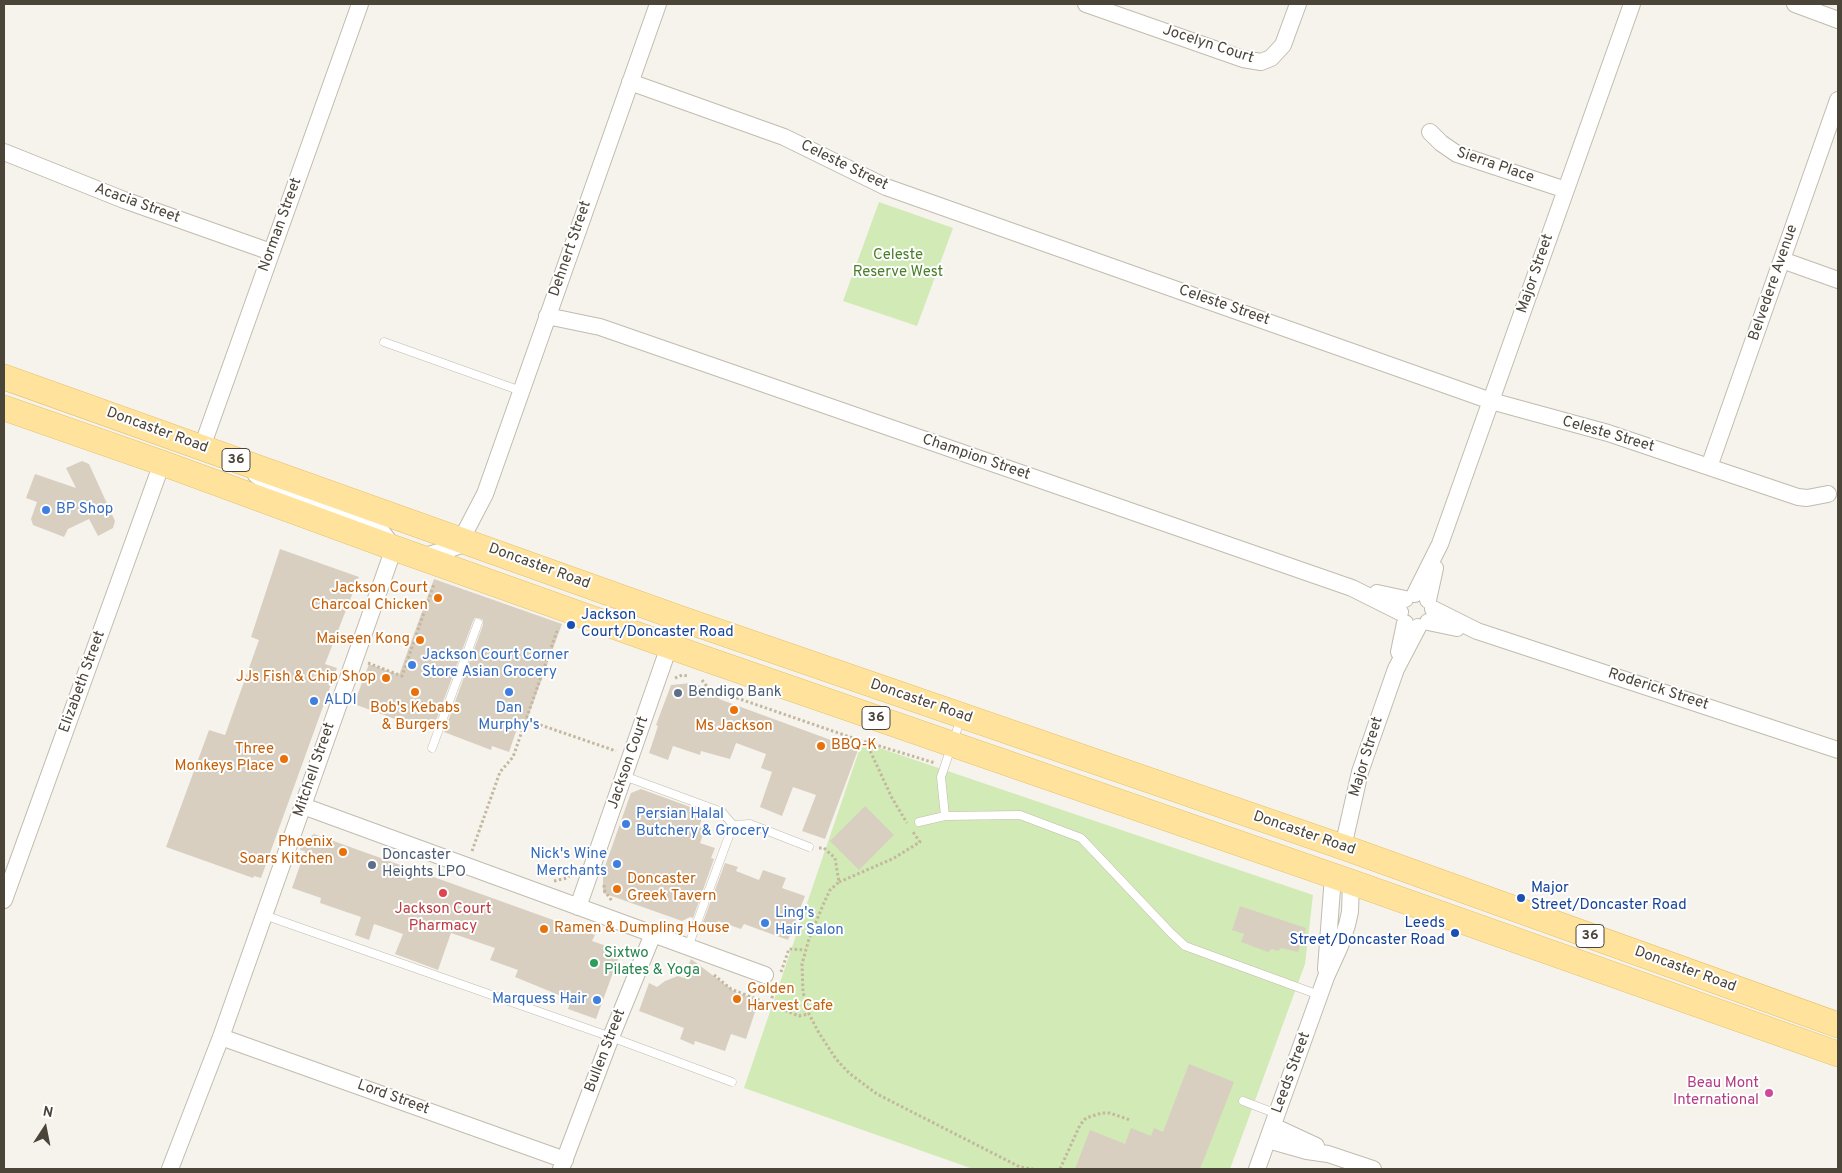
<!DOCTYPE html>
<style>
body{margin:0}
#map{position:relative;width:1842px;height:1173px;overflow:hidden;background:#f6f3ec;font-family:Overpass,sans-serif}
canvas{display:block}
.frame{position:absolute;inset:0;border:5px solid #4b4439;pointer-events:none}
.north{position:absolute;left:20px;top:1103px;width:50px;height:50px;-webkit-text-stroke:4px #fff;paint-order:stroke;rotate:11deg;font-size:14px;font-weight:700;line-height:20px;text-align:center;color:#4b4439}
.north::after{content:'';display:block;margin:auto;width:18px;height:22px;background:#4b4439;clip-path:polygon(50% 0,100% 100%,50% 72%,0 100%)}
</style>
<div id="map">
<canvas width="1842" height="1173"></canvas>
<div class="frame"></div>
<div class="north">N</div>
</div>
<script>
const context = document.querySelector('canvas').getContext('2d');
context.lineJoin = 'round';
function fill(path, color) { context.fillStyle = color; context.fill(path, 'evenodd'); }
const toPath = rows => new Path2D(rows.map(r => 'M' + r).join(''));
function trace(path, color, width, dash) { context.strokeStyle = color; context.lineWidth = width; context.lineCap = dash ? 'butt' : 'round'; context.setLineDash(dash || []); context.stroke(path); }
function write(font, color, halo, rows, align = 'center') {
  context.font = font + ' Overpass,sans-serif'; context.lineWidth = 4; context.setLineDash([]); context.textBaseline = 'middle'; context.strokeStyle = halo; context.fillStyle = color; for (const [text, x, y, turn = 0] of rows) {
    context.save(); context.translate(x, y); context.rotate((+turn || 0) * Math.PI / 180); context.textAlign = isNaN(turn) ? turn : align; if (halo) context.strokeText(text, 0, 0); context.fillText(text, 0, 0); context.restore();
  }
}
fill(toPath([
 [879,202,953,228,917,326,843,301],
 [862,742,1313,895,1305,964,1230,1169,973,1169,744,1088]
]), '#d2eab5');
fill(toPath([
 [82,461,89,464,115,521,113,528,98,536,89,519,68,529,64,537,33,525,31,519,37,502,26,498,35,474,76,488,66,468],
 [280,549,359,577,325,664,337,668,261,878,254,876,253,878,166,847,209,730,225,735,259,640,251,637],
 [434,579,562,624,525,725,519,723,509,752,492,746,491,750,444,732,483,625,483,620,479,618,475,618,473,621,433,729,430,727,428,731,354,704,369,664,399,675],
 [692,683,721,694,719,699,858,750,825,839,802,831,816,795,793,787,782,816,760,807,772,772,761,768,766,754,736,743,730,759,701,751,700,755,673,746,668,760,649,753,658,726,656,725,671,685],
 [641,789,704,812,699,827,705,829,700,843,715,848,711,858,714,859,693,918,690,917,682,921,603,893,603,872,628,801,631,793],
 [865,806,894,835,859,870,830,841],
 [314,834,595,935,592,941,621,951,596,1019,568,1009,571,1000,515,977,518,970,490,960,495,948,451,933,438,970,395,954,403,934,374,924,369,940,355,935,361,917,320,903,321,898,292,888,305,851,300,850,303,842],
 [725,863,738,867,736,871,759,880,763,870,786,878,782,888,805,896,788,940,744,924,741,929,718,921,717,927,703,922],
 [1240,906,1306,928,1298,952,1281,948,1278,951,1272,949,1268,952,1241,942,1244,934,1232,930],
 [691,959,735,992,759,1000,746,1039,731,1034,725,1051,695,1041,694,1045,680,1039,684,1028,639,1011,649,983,657,987,665,981,678,976,684,978],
 [1189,1064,1234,1082,1200,1169,1075,1169,1090,1130,1125,1144,1131,1128,1151,1136,1154,1128,1163,1132]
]), '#d8cfc1');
const service = toPath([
 [384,342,521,391],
 [432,748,478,623],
 [624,776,722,812,733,825,688,947],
 [945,816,941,777,961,718],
 [919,822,945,816,1020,815,1081,838,1171,933,1185,946,1319,995],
 [733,825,750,824,809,847],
 [264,915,611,1037,732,1082],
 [1243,1101,1277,1114]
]);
const minor = toPath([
 [1086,4,1243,59,1261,62,1271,58,1283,45,1298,4],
 [1795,4,1838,20],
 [630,82,784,137,886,187,1491,401,1608,433,1798,497,1807,498,1828,494],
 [1430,132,1441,143,1457,154,1566,190],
 [4,152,124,200,271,252],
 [1782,260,1838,280],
 [547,316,600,327,1352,588,1400,612],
 [202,447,360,4],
 [1709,467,1838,100],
 [461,540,485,494,658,4],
 [421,557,450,549,469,542],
 [1377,593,1405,599],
 [1415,594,1440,544,1632,4],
 [1428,600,1435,568],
 [1433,609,1477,631,1838,750],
 [1428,622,1457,628],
 [1399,652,1405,623],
 [303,806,765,975],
 [1343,847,1360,772,1396,669,1418,627],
 [4,900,162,463],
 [578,907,679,618],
 [1326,969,1333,876],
 [221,1037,565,1160],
 [1273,1126,1316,1146],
 [1268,1140,1307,1151,1328,1154,1373,1169],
 [170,1169,221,1037,394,548,382,532,367,521,275,488,256,475],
 [561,1169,611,1037,653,934],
 [1257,1169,1326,977,1340,946,1347,925,1350,912,1351,882]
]);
const primary = toPath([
 [4,377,679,618,1343,847,1838,1025],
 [4,408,162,463,394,548,700,657,1351,882,1838,1054]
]);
trace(service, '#c2bbae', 9);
trace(minor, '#c2bbae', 18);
trace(primary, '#e6c16a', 26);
trace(toPath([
 [368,663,402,676,434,584],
 [675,678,682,675,688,676],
 [702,680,708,688,850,737,935,763],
 [526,720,616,751],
 [866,742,892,798,907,823],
 [819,848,824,848,835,858,839,882,830,890,823,905,809,939,802,964,803,992,809,1014,819,1033,836,1059,849,1073,877,1094,1020,1167,1033,1169],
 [472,851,500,772,513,757,558,628],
 [554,881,567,878,573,872],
 [839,882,894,858,920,842,913,832],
 [604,885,604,890,612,901],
 [781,972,789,949,806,950],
 [714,975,731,989,799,1016,809,1014],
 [770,1003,776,987],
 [1060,1169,1080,1125,1086,1118,1102,1113,1110,1113,1130,1120]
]), '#c4b79f', 3, [2.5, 2.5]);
trace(service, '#fff', 8);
trace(minor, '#fff', 16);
trace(primary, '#ffe39c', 25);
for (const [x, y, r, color] of [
 [46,510,5,"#3f7fe0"],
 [438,598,5,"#e8710a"],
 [571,625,5,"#1a4fb4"],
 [420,640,5,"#e8710a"],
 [412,665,5,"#3f7fe0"],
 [386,678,5,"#e8710a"],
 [415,692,5,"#e8710a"],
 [509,692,5,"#3f7fe0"],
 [678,693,5,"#5c6f8a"],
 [314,701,5,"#3f7fe0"],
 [734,710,5,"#e8710a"],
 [821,746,5,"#e8710a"],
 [284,759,5,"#e8710a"],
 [626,824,5,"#3f7fe0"],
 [343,852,5,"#e8710a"],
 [617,864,5,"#3f7fe0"],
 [372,865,5,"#5c6f8a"],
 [617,889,5,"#e8710a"],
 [443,893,5,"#e0444e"],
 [1521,898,5,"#1a4fb4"],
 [765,923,5,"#3f7fe0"],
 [544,929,5,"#e8710a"],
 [1455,933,5,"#1a4fb4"],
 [594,963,5,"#2e9e5b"],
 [737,999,5,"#e8710a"],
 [597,1000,5,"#3f7fe0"],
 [1769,1093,5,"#d1479c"]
]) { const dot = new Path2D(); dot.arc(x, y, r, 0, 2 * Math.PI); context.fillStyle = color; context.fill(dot); trace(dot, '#fff', 2); }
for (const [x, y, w] of [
 [236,460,28],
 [876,718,28],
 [1590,936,28]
]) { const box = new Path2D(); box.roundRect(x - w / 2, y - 11.5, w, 23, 4); context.fillStyle = '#fff'; context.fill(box); trace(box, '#4b4439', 1); }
write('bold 14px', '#4b4439', null, [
 ["36",236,460],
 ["36",876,718],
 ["36",1590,936]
]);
write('15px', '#4b4439', '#fff', [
 ["Jocelyn Court",1208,45,18],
 ["Celeste Street",844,166,26],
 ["Sierra Place",1495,166,19],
 ["Acacia Street",137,204,20],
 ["Norman Street",281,225,-70],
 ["Dehnert Street",571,249,-71],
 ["Major Street",1536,274,-71],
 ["Belvedere Avenue",1774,283,-71],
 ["Celeste Street",1224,306,19],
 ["Doncaster Road",157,431,20],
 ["Celeste Street",1608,435,16],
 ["Champion Street",976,458,19],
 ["Doncaster Road",539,567,20],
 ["Elizabeth Street",83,682,-70],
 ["Roderick Street",1658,690,18],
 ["Doncaster Road",921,702,19],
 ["Major Street",1367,757,-73],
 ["Jackson Court",629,763,-71],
 ["Mitchell Street",315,770,-71],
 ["Doncaster Road",1304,834,19],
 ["Doncaster Road",1685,970,20],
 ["Bullen Street",606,1051,-69],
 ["Leeds Street",1292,1073,-70],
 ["Lord Street",393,1098,20]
]);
write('15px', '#4a7f2a', '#fff', [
 ["Celeste",898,256],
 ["Reserve West",898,273]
]);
write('15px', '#366cbe', '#fff', [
 ["BP Shop",56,510],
 ["Jackson Court Corner",422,656],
 ["Store Asian Grocery",422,673],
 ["ALDI",324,701],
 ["Dan",509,709,"center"],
 ["Murphy's",509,726,"center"],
 ["Persian Halal",636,815],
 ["Butchery & Grocery",636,832],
 ["Nick's Wine",607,855,"right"],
 ["Merchants",607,872,"right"],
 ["Ling's",775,914],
 ["Hair Salon",775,931],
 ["Marquess Hair",587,1000,"right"]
], 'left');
write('15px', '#c56008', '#fff', [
 ["Jackson Court",428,589],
 ["Charcoal Chicken",428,606],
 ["Maiseen Kong",410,640],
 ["JJs Fish & Chip Shop",376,678],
 ["Bob's Kebabs",415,709,"center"],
 ["& Burgers",415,726,"center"],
 ["Ms Jackson",734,727,"center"],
 ["BBQ-K",831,746,"left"],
 ["Three",274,750],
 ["Monkeys Place",274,767],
 ["Phoenix",333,843],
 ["Soars Kitchen",333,860],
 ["Doncaster",627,880,"left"],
 ["Greek Tavern",627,897,"left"],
 ["Ramen & Dumpling House",554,929,"left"],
 ["Golden",747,990,"left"],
 ["Harvest Cafe",747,1007,"left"]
], 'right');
write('15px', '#164399', '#fff', [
 ["Jackson",581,616],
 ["Court/Doncaster Road",581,633],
 ["Major",1531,889],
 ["Street/Doncaster Road",1531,906],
 ["Leeds",1445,924,"right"],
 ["Street/Doncaster Road",1445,941,"right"]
], 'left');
write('15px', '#4e5e75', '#fff', [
 ["Bendigo Bank",688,693],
 ["Doncaster",382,856],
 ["Heights LPO",382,873]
], 'left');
write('15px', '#be3a42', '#fff', [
 ["Jackson Court",443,910],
 ["Pharmacy",443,927]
]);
write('15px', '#27864d', '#fff', [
 ["Sixtwo",604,954],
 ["Pilates & Yoga",604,971]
], 'left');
write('15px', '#b23c85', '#fff', [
 ["Beau Mont",1759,1084],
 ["International",1759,1101]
], 'right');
</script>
